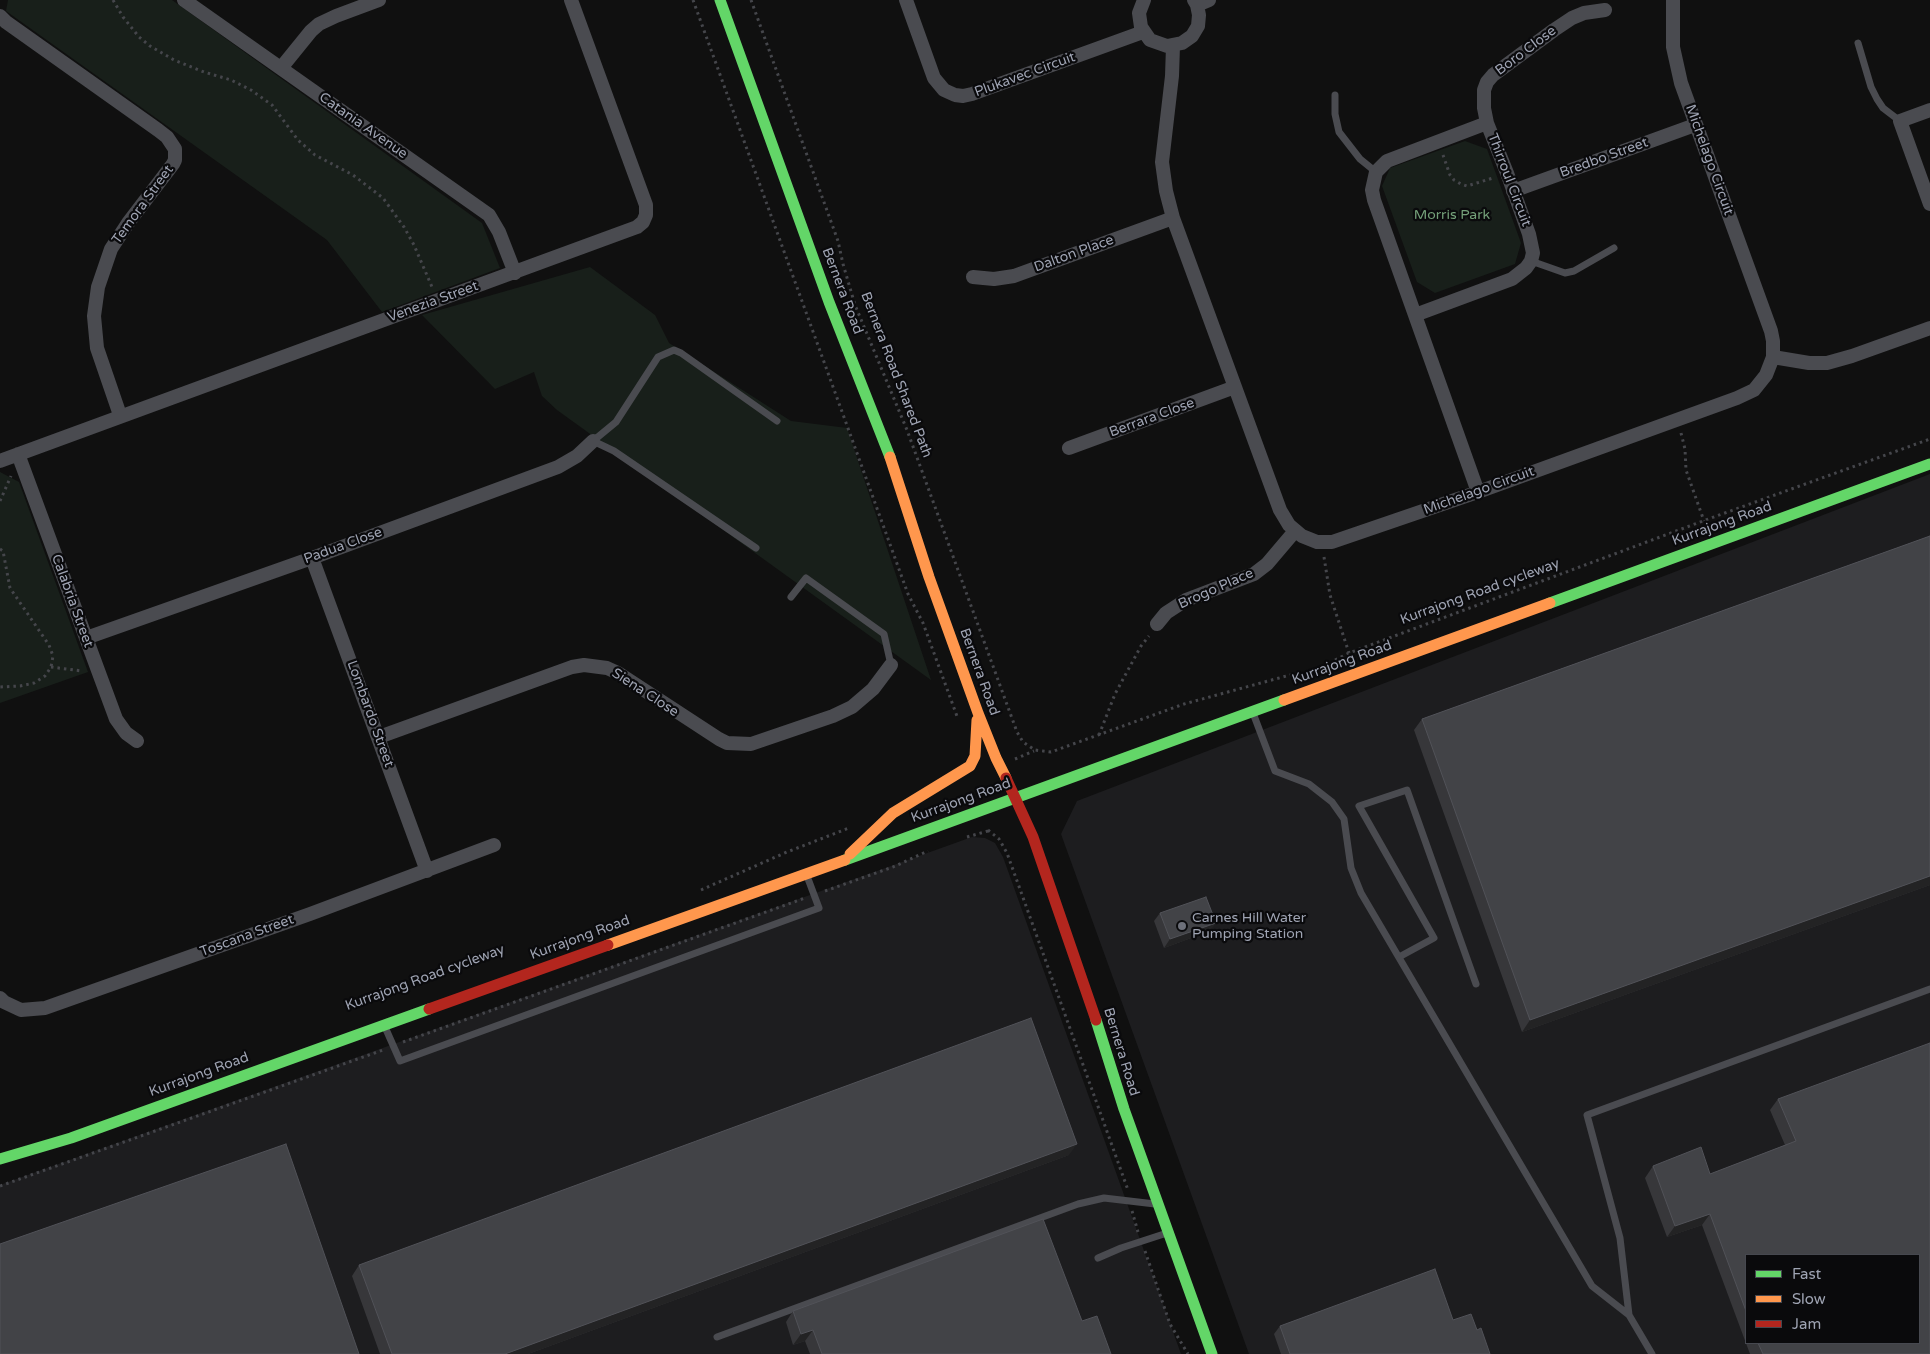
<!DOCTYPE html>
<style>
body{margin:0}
#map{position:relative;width:1930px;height:1354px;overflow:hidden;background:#101010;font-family:"Varela Round",sans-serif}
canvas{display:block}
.legend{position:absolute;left:1745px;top:1254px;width:175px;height:90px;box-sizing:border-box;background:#0a0a0c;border:1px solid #46484f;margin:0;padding:6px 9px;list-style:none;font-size:15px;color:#9fa4b3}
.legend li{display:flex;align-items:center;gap:10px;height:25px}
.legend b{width:25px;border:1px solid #46484f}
</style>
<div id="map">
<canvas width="1930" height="1354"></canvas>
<ul class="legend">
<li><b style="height:6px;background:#63d668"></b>Fast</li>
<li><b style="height:6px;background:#ff974d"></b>Slow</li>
<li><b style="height:6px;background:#b3261e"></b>Jam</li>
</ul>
</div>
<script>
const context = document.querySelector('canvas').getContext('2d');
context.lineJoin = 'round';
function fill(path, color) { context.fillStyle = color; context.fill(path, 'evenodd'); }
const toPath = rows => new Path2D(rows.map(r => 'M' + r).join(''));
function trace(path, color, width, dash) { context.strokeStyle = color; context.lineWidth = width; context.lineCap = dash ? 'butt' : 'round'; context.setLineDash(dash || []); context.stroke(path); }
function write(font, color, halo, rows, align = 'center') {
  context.font = font + ' "Varela Round",sans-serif'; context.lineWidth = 4.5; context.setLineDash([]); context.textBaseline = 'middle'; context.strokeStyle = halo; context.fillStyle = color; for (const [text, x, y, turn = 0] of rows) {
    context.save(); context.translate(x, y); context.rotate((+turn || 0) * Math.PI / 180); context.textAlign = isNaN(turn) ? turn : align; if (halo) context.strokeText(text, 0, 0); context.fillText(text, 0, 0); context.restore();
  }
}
fill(toPath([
 [1930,474,1930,1354,1249,1354,1061,834,1077,801],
 [1746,1255,1919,1255,1919,1343,1746,1343],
 [972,837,985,838,995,843,1003,857,1181,1354,0,1354,0,1185]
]), '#1d1d1f');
fill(toPath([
 [8,0,172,0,482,223,500,268,382,312,327,240,6,11],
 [1465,141,1487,149,1521,243,1515,264,1435,293,1417,282,1382,186,1390,168],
 [590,267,655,315,669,343,791,421,847,428,931,680,557,410,542,396,534,372,495,389,422,315],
 [0,472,19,482,88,672,0,703]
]), '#181f1a');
trace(toPath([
 [113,0,123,17,139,37,150,46,174,60,204,72,231,80,251,90,272,105,298,140,315,155,353,175,383,198,404,227,414,245,432,287],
 [693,0,908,594,923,623,958,719],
 [751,0,838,241,843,264,855,305,907,430,1017,732,1023,742,1035,750,1051,752,1184,704,1301,672],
 [1443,155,1450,175,1454,180,1461,184,1467,186,1493,178],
 [1681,433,1685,449,1686,470,1704,521],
 [0,501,11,476],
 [0,549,3,551,10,588,49,645,53,656,51,667,45,676,34,683,20,686,0,687],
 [1324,557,1330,595,1349,653],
 [1335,660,1349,653,1711,518,1930,439],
 [51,667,82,671],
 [1099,735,1115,694,1141,646,1149,636],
 [1015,759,1034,751],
 [988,830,999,839,1007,853,1128,1190],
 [967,837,988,831],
 [701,890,787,852,849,828],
 [825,891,893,867,928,851],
 [403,1042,805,898],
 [0,1186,383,1050],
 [1132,1211,1138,1232],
 [1145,1251,1170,1324,1188,1354]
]), '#45464b', 3, [2.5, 4]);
trace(toPath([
 [1858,43,1871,87,1877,99,1883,108,1900,121],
 [1335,95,1335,114,1339,132,1360,159,1376,172],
 [1531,261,1565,273,1574,271,1614,248],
 [756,548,614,451,593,441,616,422,658,357,674,350,681,353,777,421],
 [791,597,806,578,884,634,891,665],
 [1253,713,1275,771,1309,784,1332,802,1344,819,1351,868,1361,893,1592,1286,1629,1315],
 [1399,957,1434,938,1359,806,1407,790,1476,984],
 [385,1027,400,1061,819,908,807,876],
 [1098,1258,1121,1248,1167,1233],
 [717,1337,1078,1204,1104,1198,1155,1204],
 [1652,1354,1629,1315,1620,1238,1587,1115,1930,989]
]), '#4a4b50', 7);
trace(toPath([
 [184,0,489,215,499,232,515,273],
 [906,0,934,78,944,90,955,95,963,96,972,94,1143,32],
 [1144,0,1139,13,1141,27,1150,40,1167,46,1182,43,1192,36,1198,26,1199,15,1197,5,1194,0],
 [1197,5,1209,0],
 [0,16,6,22,158,130,167,137,175,149,175,160,173,164,128,223,111,249,98,287,94,316,97,348,120,415],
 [1173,46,1172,76,1162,162,1166,191,1173,218,1280,510,1289,525,1302,536,1317,542,1332,542,1478,492,1737,398,1754,390,1766,375,1773,357,1773,341,1771,331,1681,83,1673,47,1673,0],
 [281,68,311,31,319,24,336,16,379,0],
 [1930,110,1900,121,1930,204],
 [1513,191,1695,125],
 [973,277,994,279,1014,276,1173,218],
 [1415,315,1512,279,1526,268,1531,261,1533,253,1529,234,1507,173,1487,123,1484,108,1484,90,1487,82,1493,75,1554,30,1572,18,1584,13,1605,10],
 [1773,357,1809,363,1827,363,1852,356,1930,328],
 [1069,448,1235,387],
 [18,454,116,719,126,733,137,741],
 [0,461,637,227,643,222,646,215,646,205,571,0],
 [1478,492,1374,200,1372,190,1376,172,1387,161,1487,123],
 [312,558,427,871],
 [1157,624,1166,613,1186,600,1254,574,1267,564,1295,531],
 [86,638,312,558,558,467,577,456,593,441],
 [379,737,572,667,584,665,607,668,618,673,719,739,727,743,751,744,833,716,852,707,873,689,891,665],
 [0,998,4,1002,21,1010,45,1008,310,914,494,845]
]), '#4a4b50', 14);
trace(toPath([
 [720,0,829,302,890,457],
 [1550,603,1930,464],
 [845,860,1284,700],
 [1096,1020,1124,1109,1212,1354],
 [0,1159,71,1138,429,1009]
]), '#63d668', 11);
trace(toPath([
 [890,457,929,577,978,713,996,758,1006,778],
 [1284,700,1550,603],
 [850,854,893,813,970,766,975,756,977,720],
 [608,945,845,860]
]), '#ff974d', 11);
trace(toPath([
 [1006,778,1033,837,1096,1020],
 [429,1009,608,945]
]), '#b3261e', 11);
fill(toPath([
 [1930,536,1930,885,1522,1032,1414,730,1422,719],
 [1160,913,1210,931,1164,948,1154,921],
 [1778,1099,1930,1354,1750,1354,1702,1225,1667,1237,1645,1178,1653,1166,1710,1174,1785,1145,1770,1110],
 [1746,1255,1919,1343,1746,1343],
 [1069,1155,528,1354,380,1354,352,1276,359,1265],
 [793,1311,1082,1321,1111,1354,810,1354,805,1341,793,1345,786,1322],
 [1453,1320,1477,1330,1490,1354,1281,1354,1274,1334,1280,1326]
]), '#37373a');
fill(toPath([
 [1930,876,1930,885,1522,1032,1530,1020],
 [1216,923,1210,931,1164,948,1170,939],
 [1077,1144,1069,1155,528,1354,505,1354],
 [1710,1214,1702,1225,1667,1237,1675,1226],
 [813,1330,805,1341,793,1345,801,1334]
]), '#232324');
const building = toPath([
 [1930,536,1930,876,1530,1020,1422,719,1930,536],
 [1206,897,1216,923,1170,939,1160,913,1206,897],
 [1031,1018,1077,1144,505,1354,392,1354,359,1265,1031,1018],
 [1930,1043,1930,1354,1763,1354,1758,1343,1919,1343,1919,1255,1746,1255,1746,1311,1710,1214,1675,1226,1653,1166,1701,1147,1710,1174,1796,1141,1778,1099,1930,1043],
 [286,1144,359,1354,0,1354,0,1244,286,1144],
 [1043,1219,1082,1321,1097,1316,1111,1354,822,1354,813,1330,801,1334,793,1311,1043,1219],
 [1435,1269,1453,1320,1471,1314,1477,1330,1481,1328,1490,1354,1290,1354,1280,1326,1435,1269]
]);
fill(building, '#424347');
trace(building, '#515258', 1);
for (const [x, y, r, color] of [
 [1182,926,5,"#6d707a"]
]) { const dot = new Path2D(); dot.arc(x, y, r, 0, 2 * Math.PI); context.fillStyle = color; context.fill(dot); trace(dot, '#0a0a0c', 2); }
write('14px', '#9fa4b3', '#0a0a0c', [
 ["Boro Close",1526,51,-37],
 ["Plukavec Circuit",1025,75,-20],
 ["Catania Avenue",363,126,35],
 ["Bredbo Street",1604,158,-20],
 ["Michelago Circuit",1709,160,70],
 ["Thirroul Circuit",1509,180,69],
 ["Temora Street",143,205,-54],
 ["Dalton Place",1074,254,-20],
 ["Bernera Road",842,291,69],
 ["Venezia Street",433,302,-20],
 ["Bernera Road Shared Path",896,375,69],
 ["Berrara Close",1152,418,-20],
 ["Michelago Circuit",1479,491,-20],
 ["Kurrajong Road",1722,524,-20],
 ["Padua Close",343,546,-20],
 ["Brogo Place",1216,589,-24],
 ["Kurrajong Road cycleway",1480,592,-20],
 ["Calabria Street",72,601,70],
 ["Kurrajong Road",1342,663,-20],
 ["Bernera Road",979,672,70],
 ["Siena Close",645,693,33],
 ["Lombardo Street",370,714,70],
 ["Kurrajong Road",961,801,-20],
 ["Toscana Street",247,936,-20],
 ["Kurrajong Road",580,938,-20],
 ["Kurrajong Road cycleway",425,978,-20],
 ["Bernera Road",1121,1052,73],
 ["Kurrajong Road",199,1075,-20]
]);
write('14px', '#74a079', '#0a0a0c', [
 ["Morris Park",1452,215]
]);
write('14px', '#9fa4b3', '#0a0a0c', [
 ["Carnes Hill Water",1192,918],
 ["Pumping Station",1192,934]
], 'left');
</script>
